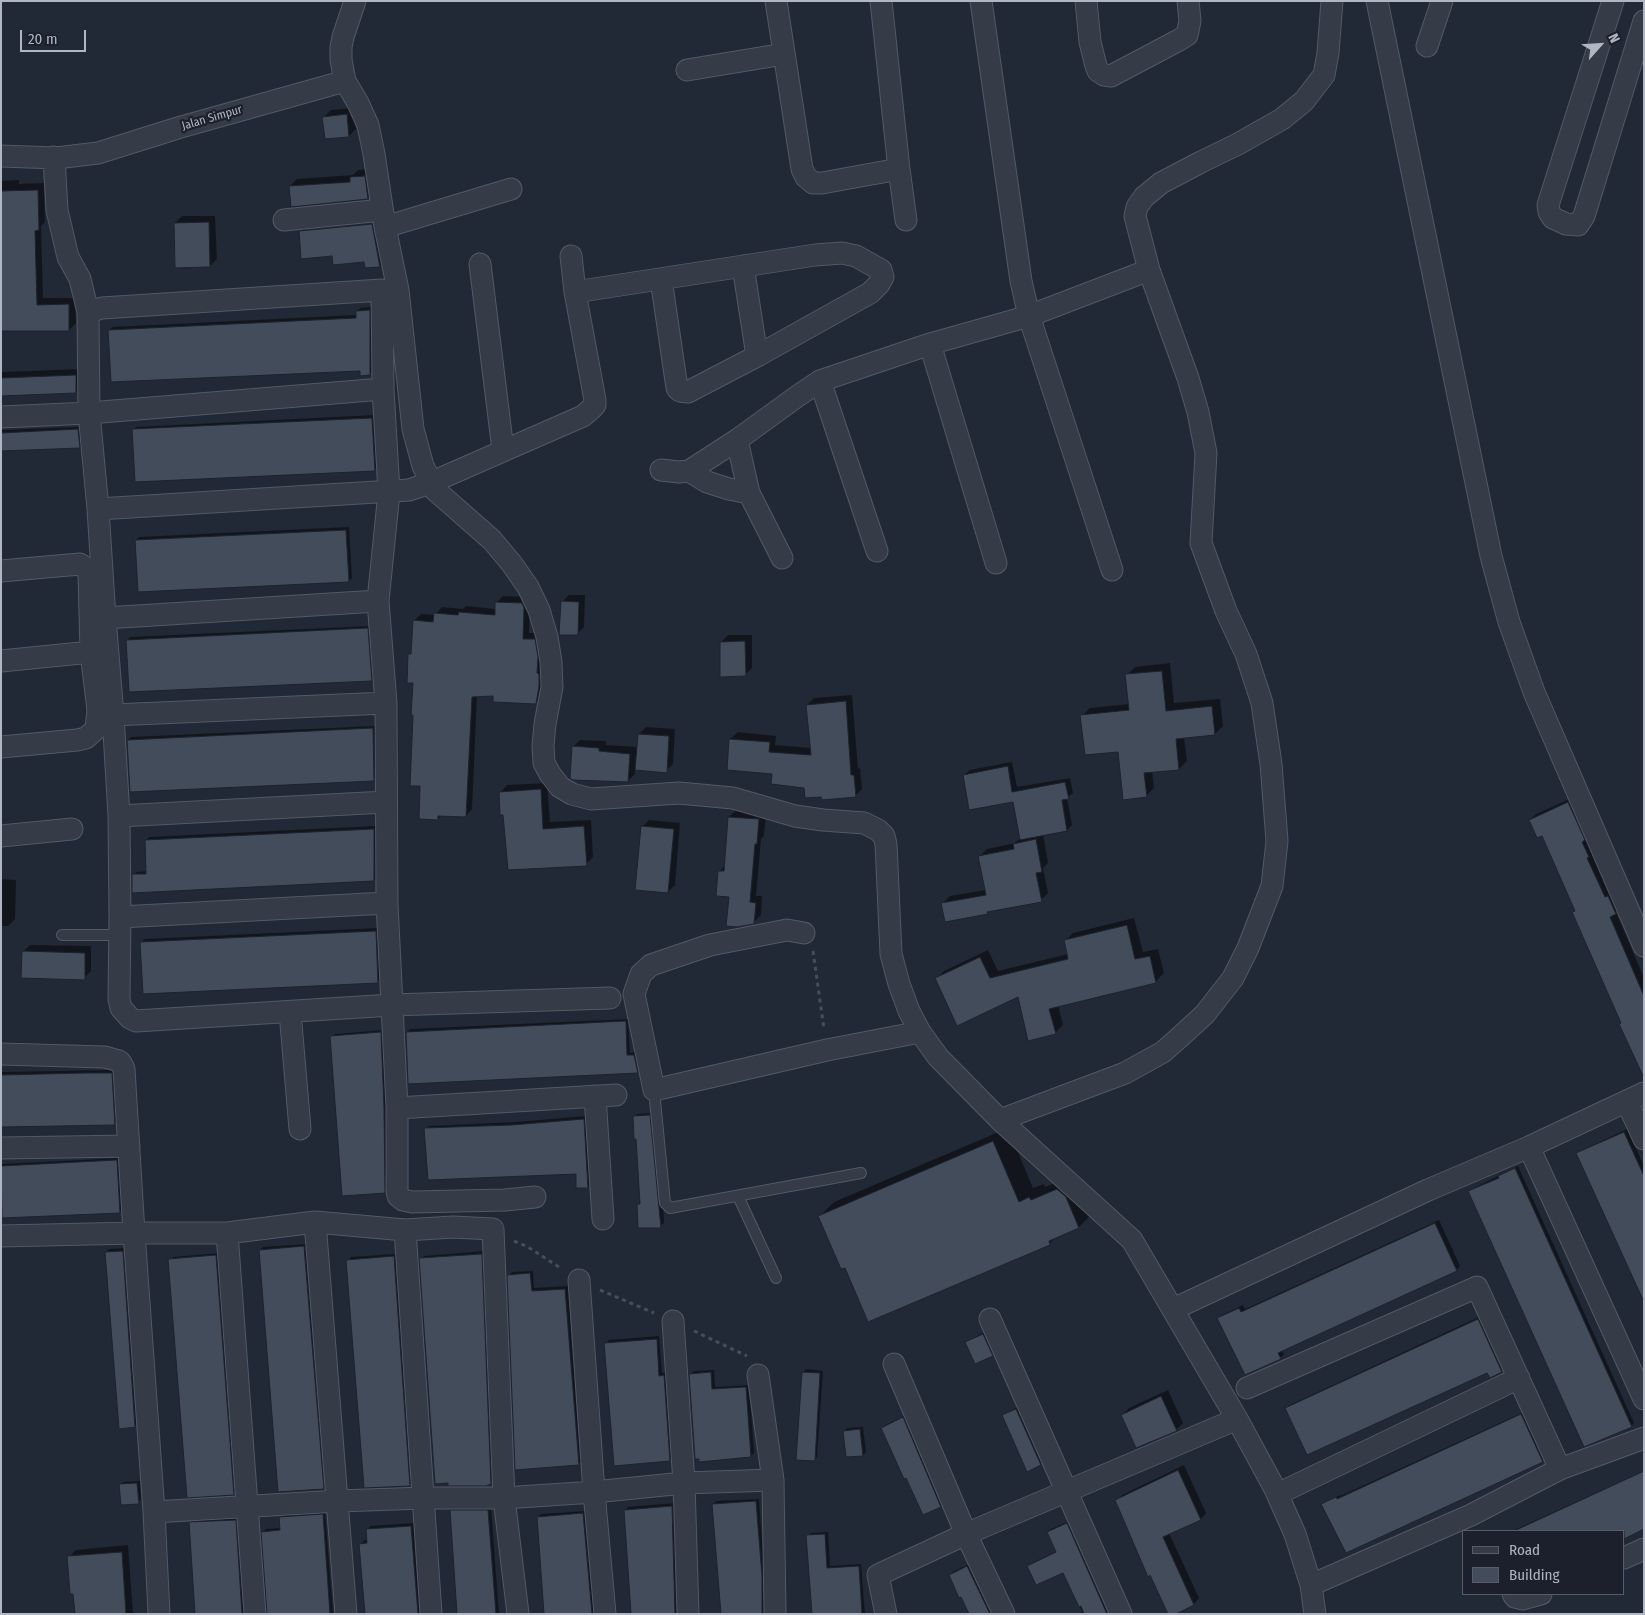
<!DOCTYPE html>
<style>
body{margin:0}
#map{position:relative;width:1645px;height:1615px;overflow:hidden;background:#222936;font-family:"Fira Sans Condensed",sans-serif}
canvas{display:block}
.frame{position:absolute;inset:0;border:2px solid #b0b6c3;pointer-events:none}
.legend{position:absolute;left:1462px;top:1530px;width:162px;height:65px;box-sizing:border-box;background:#1b202c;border:1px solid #575c68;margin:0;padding:6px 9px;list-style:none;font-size:15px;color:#b0b6c3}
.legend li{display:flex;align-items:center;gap:10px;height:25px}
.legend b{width:25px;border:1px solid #575c68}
.north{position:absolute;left:1575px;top:20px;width:50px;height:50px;-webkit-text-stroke:4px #1b202c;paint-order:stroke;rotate:64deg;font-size:14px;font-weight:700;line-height:20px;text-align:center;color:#b0b6c3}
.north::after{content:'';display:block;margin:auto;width:18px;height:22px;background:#b0b6c3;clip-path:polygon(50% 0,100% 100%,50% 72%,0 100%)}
.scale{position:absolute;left:20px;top:30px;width:66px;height:22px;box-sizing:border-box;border:2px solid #b0b6c3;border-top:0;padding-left:6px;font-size:15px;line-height:18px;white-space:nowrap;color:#b0b6c3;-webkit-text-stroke:4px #1b202c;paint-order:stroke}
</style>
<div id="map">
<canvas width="1645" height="1615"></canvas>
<div class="frame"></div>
<ul class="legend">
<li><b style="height:6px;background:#353b47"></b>Road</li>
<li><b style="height:14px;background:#434c5b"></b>Building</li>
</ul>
<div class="north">N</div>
<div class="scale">20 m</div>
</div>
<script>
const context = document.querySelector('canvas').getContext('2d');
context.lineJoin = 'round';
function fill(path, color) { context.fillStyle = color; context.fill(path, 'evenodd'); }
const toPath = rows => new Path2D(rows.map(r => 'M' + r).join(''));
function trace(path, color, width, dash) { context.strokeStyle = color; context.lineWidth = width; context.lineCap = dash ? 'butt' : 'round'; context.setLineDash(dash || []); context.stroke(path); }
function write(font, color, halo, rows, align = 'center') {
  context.font = font + ' "Fira Sans Condensed",sans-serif'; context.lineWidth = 4.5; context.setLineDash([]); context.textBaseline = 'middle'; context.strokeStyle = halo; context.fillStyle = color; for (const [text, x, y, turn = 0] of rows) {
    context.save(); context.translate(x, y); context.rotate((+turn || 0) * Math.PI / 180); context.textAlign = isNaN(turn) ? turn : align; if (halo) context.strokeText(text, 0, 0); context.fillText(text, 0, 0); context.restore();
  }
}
fill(toPath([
 [353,108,356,129,349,136,324,117,331,110],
 [371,169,375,191,368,198,290,186,297,179,353,175,358,170],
 [19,180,19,184,44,183,45,222,41,226,43,298,75,298,76,323,69,330,1,330,1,181],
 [182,216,215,216,217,259,210,266,175,223],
 [378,218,386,259,380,266,366,267,365,261,334,255,300,232,306,225],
 [378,222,378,224,305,232,305,229],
 [373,307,373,370,370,374,361,369,109,330,113,327,357,315,357,311,360,308],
 [82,369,82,385,76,392,1,395,1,372],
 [375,415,378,466,375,469,133,430,136,427],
 [81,427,82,444,79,447,1,450,1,430],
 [349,527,352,578,349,581,136,540,139,537],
 [569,595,585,595,584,627,577,634,562,602],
 [503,596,528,597,530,601,529,633,541,633,542,696,536,702,494,695,477,695,472,809,466,816,442,815,438,819,421,785,414,682,409,655,412,652,415,620,421,614,435,615,442,607,463,609,466,606,496,609,496,603],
 [370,626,374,676,371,679,127,640,130,637],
 [728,635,752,635,752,668,745,675,721,642],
 [1170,663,1174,703,1220,699,1223,726,1215,734,1184,737,1187,761,1179,769,1152,771,1154,788,1146,796,1119,751,1082,716,1090,708,1130,704,1127,675,1135,667],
 [852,695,858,769,860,768,862,789,855,796,822,795,773,772,730,739,738,732,776,736,775,745,811,748,807,705,814,698],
 [376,726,377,776,373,779,128,740,131,737],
 [646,727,675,729,673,764,666,771,635,769,635,774,628,781,573,747,580,740,606,741,606,745,638,747,639,734],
 [1012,762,1017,787,1070,778,1073,793,1067,798,1072,825,1067,830,1043,834,1048,863,1043,868,1048,893,1041,900,991,910,987,913,943,903,950,896,986,890,980,856,987,849,1015,843,1021,837,1014,800,964,775,970,770],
 [547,783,550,822,591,820,593,857,586,864,504,814,500,793,507,785],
 [1574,797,1621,907,1616,912,1644,978,1644,1067,1622,1022,1576,910,1543,834,1530,820,1536,814],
 [736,810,766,813,764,836,761,839,756,896,762,896,761,915,754,922,730,896,719,872,725,865,729,817],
 [649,820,680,823,675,885,668,892,642,827],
 [376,826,377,877,374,880,133,875,137,872,147,871,146,840,149,837],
 [1,879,16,880,15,919,8,926,1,926],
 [1134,918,1143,952,1158,949,1164,973,1156,981,1058,1005,1063,1025,1055,1033,1018,996,936,979,944,971,988,950,998,971,1068,954,1065,941,1073,933],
 [379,928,381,979,378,982,141,942,145,939],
 [30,945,91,946,91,971,84,978,23,952],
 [628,1019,630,1053,637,1052,640,1069,637,1072,407,1032,410,1029],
 [384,1030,387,1104,387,1188,384,1191,331,1037,335,1034],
 [114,1070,118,1121,114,1124,1,1126,1,1072],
 [652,1113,663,1204,664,1223,660,1226,638,1204,641,1201,637,1137,634,1117,637,1114],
 [587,1116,591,1183,588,1187,577,1172,426,1129,429,1126,516,1122],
 [1008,1128,1033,1188,1044,1184,1045,1187,1072,1176,1093,1213,1079,1227,1056,1237,1049,1244,845,1266,820,1216,834,1202],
 [1627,1129,1644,1166,1644,1300,1578,1154,1581,1151],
 [120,1158,123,1209,120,1212,1,1217,1,1164],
 [1518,1166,1634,1423,1631,1426,1469,1192,1472,1189],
 [1439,1220,1460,1266,1457,1270,1282,1350,1284,1355,1280,1358,1218,1318,1222,1315,1243,1305,1245,1309],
 [307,1244,326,1485,323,1488,260,1250,263,1247],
 [126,1248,138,1423,135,1426,106,1252,109,1249],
 [484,1251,494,1479,490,1483,421,1259,424,1256],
 [219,1253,236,1490,233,1493,170,1260,173,1257],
 [397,1254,412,1482,409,1485,348,1261,351,1257],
 [533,1271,534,1288,568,1286,582,1461,578,1464,509,1276,512,1272],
 [1481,1316,1505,1368,1501,1371,1488,1371,1286,1408,1290,1405],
 [986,1331,995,1351,992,1355,967,1342],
 [659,1336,662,1373,667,1373,673,1457,669,1460,606,1343,609,1340],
 [806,1369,823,1371,817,1457,814,1460,803,1372],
 [714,1370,715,1387,749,1385,754,1453,751,1456,690,1374,694,1371],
 [1168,1390,1183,1423,1176,1430,1122,1415,1129,1408],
 [1019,1406,1044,1461,1040,1464,1003,1416],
 [1524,1412,1545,1458,1542,1461,1323,1504,1340,1495,1340,1496],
 [906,1415,943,1503,940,1506,882,1428,885,1425],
 [863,1427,866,1452,863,1455,844,1432,847,1428],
 [1184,1465,1206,1513,1201,1519,1169,1533,1199,1598,1194,1604,1173,1614,1117,1501,1122,1495],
 [1644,1471,1644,1528,1624,1537,1624,1531,1512,1531],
 [140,1481,141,1499,138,1502,120,1485,123,1482],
 [759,1499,767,1614,722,1614,713,1504,716,1501],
 [675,1503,679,1614,633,1614,625,1510,628,1507],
 [454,1508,491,1508,499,1614,459,1614,451,1511],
 [586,1511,596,1614,545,1614,538,1517,541,1514],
 [325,1512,333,1614,269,1614,263,1532,266,1529,281,1528,281,1518,284,1514],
 [238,1517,246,1614,196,1614,190,1523,194,1520],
 [1070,1521,1111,1614,1083,1614,1064,1572,1028,1566,1032,1563,1057,1551,1048,1532,1051,1529],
 [414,1523,421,1614,366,1614,361,1544,364,1540,368,1540,367,1529,371,1526],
 [828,1532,830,1566,861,1564,865,1614,814,1614,807,1536,811,1533],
 [128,1545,133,1614,77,1614,69,1557,76,1550],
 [972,1563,996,1614,970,1614,950,1575,954,1571]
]), '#0007');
const building = toPath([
 [347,114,349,137,325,139,322,117,347,114],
 [365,176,368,199,291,207,289,186,350,182,350,177,365,176],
 [38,190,39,230,35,231,37,305,69,304,69,331,1,331,1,191,38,190],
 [209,222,210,267,175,268,174,223,209,222],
 [372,224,380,267,365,268,364,262,333,265,332,256,301,259,299,231,372,224],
 [370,310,370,375,360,376,360,371,111,382,108,330,356,318,356,311,370,310],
 [76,375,76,393,1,396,1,378,76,375],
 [372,418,375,471,135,482,132,429,372,418],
 [78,429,80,448,1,451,1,433,78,429],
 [346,530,349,582,138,592,135,540,346,530],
 [561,601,579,602,578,635,559,635,561,601],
 [495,602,522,603,524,608,523,639,535,639,538,657,537,673,539,674,539,686,536,704,493,702,493,696,472,697,466,817,438,816,438,820,419,819,420,786,410,786,413,715,411,715,413,683,407,683,408,654,411,654,413,620,433,622,434,613,458,615,459,612,495,615,495,602],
 [368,628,372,681,129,692,126,640,368,628],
 [745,641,746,676,720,677,720,642,745,641],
 [1162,671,1166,711,1212,706,1215,735,1176,739,1179,770,1144,773,1147,797,1123,800,1118,752,1085,755,1080,715,1129,710,1125,674,1162,671],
 [846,701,851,775,854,775,856,797,822,800,821,797,805,798,804,788,771,784,772,774,727,770,729,739,770,742,769,752,811,755,806,705,846,701],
 [373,728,374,781,130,792,127,740,373,728],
 [638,734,669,736,667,773,635,770,638,734],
 [572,746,599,748,599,751,630,754,628,782,573,780,570,778,572,746],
 [1008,766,1012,792,1065,782,1069,799,1062,800,1067,831,1020,840,1013,802,969,810,963,775,1008,766],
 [541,789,543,829,584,826,587,866,508,870,503,815,500,815,499,792,541,789],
 [1568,802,1585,840,1582,842,1589,857,1587,858,1605,897,1608,896,1616,914,1610,917,1644,996,1644,1078,1619,1024,1621,1023,1572,912,1575,911,1542,836,1537,838,1529,820,1568,802],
 [728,817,759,819,757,844,755,844,750,902,756,903,754,924,737,927,726,926,729,897,716,896,718,871,724,871,728,817],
 [641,826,674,829,668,893,635,890,641,826],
 [374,829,374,881,132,893,132,874,146,874,145,840,374,829],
 [1036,839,1042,872,1036,873,1042,902,987,912,988,914,945,922,941,903,986,895,978,856,1014,849,1013,844,1036,839],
 [1127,925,1135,959,1150,956,1156,983,1049,1009,1056,1034,1028,1041,1018,997,957,1026,935,978,980,957,990,978,1068,959,1064,940,1127,925],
 [376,931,378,983,143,994,140,942,376,931],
 [22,951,85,953,85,980,21,978,22,951],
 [626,1021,627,1055,634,1055,638,1073,408,1084,406,1032,626,1021],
 [381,1032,384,1108,385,1193,342,1196,330,1036,381,1032],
 [84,1073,112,1073,115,1125,1,1127,1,1075,84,1073],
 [650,1115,661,1228,638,1228,637,1204,640,1204,636,1139,634,1139,633,1116,650,1115],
 [584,1119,588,1188,576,1188,576,1174,428,1180,424,1128,512,1125,584,1119],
 [1624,1132,1644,1176,1644,1302,1576,1153,1624,1132],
 [993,1141,1019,1202,1029,1197,1031,1200,1057,1189,1066,1197,1079,1228,1049,1241,1050,1245,868,1322,845,1268,841,1269,818,1216,993,1141],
 [117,1160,120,1213,2,1218,1,1166,117,1160],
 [1515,1168,1632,1427,1584,1447,1468,1191,1499,1178,1498,1176,1515,1168],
 [1435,1223,1457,1271,1278,1353,1281,1359,1245,1375,1217,1318,1239,1308,1241,1312,1435,1223],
 [304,1246,324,1489,278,1492,259,1250,304,1246],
 [123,1251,135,1427,119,1429,105,1252,123,1251],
 [482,1254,491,1484,486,1486,448,1486,448,1483,435,1484,419,1258,482,1254],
 [216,1255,234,1495,187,1498,168,1259,216,1255],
 [394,1256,410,1486,364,1488,346,1260,394,1256],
 [530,1273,532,1291,565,1289,579,1465,515,1470,507,1275,530,1273],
 [1478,1319,1502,1372,1490,1378,1487,1373,1307,1455,1285,1408,1478,1319],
 [983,1334,993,1356,975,1364,965,1342,983,1334],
 [657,1339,659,1376,664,1375,670,1461,614,1466,604,1343,657,1339],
 [711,1372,712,1389,746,1387,751,1457,699,1462,699,1459,695,1459,689,1374,711,1372],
 [802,1372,820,1373,815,1461,796,1460,802,1372],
 [1161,1396,1177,1431,1136,1448,1121,1415,1161,1396],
 [1016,1409,1041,1465,1027,1472,1002,1415,1016,1409],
 [1521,1414,1543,1462,1346,1553,1321,1504,1336,1497,1337,1499,1521,1414],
 [903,1417,941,1507,923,1515,906,1478,904,1479,881,1428,903,1417],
 [860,1429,863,1456,846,1457,843,1431,860,1429],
 [1178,1470,1201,1520,1163,1537,1194,1605,1176,1614,1168,1614,1150,1575,1148,1577,1115,1500,1178,1470],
 [1644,1471,1644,1529,1624,1539,1624,1531,1514,1531,1644,1471],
 [137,1483,139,1504,121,1505,119,1484,137,1483],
 [756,1501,762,1576,762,1614,721,1614,712,1504,756,1501],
 [672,1506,675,1614,631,1614,624,1510,672,1506],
 [450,1510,488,1510,496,1614,457,1614,450,1510],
 [583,1513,592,1614,544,1614,537,1517,583,1513],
 [323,1514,330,1614,267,1614,261,1532,280,1530,279,1517,323,1514],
 [236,1520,242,1614,195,1614,189,1522,236,1520],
 [1067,1523,1107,1614,1084,1614,1081,1606,1079,1607,1063,1573,1036,1585,1027,1566,1056,1552,1047,1532,1067,1523],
 [411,1526,418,1614,365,1614,359,1544,367,1543,366,1529,411,1526],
 [825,1534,827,1568,859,1566,862,1614,812,1614,806,1535,825,1534],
 [122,1552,126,1614,75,1614,73,1594,70,1594,67,1556,122,1552],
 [967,1566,990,1614,969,1614,961,1597,959,1598,949,1575,967,1566]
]);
fill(building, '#434c5b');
trace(building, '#1d222e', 1);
const service = toPath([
 [62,935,120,935],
 [654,1090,665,1203,670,1208,861,1173],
 [738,1196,776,1278]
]);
const minor = toPath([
 [776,1,802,169,806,177,813,183,822,183,899,169,881,1],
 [981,1,1021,281,1029,316,1149,270],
 [1086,1,1090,42,1096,66,1098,71,1104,75,1111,76,1179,40,1187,35,1190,21,1188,1],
 [1377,1,1491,556,1509,622,1534,692,1644,946],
 [1613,1,1548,205,1549,212,1553,218,1566,224,1578,225,1584,216,1644,21],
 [1427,46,1442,1],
 [687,70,784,54],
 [345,81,341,60,341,47,343,37,355,1],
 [1,156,56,158,98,153,181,127,345,81,358,103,368,125,374,154,385,227,398,290,413,429,423,466,435,490,492,540,512,564,528,587,539,610,547,637,551,662,552,687,545,724,543,746,544,763,550,774,560,787,572,794,591,799,679,793,733,798,795,816,823,820,864,823,878,830,884,836,886,844,891,954,899,984,909,1011,920,1032,938,1057,1000,1120,1132,1240,1237,1419,1275,1489,1295,1534,1311,1585,1315,1614],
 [54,157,57,210,68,257,80,279,88,312],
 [899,169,906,220],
 [284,220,382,210],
 [385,227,511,189],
 [480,264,503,450],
 [661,279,677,388,680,391,688,392,757,356,743,266],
 [575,292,815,255,842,253,856,256,881,270,883,277,879,284,870,293,757,356],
 [930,344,996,563],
 [820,381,877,551],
 [1,417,89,413,383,389],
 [737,440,749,493,782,558],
 [661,470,679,472,689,471,737,440,799,395,820,381,930,344,1029,316,1112,570],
 [689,471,707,482,729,489,749,493],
 [98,509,409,490,430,483,583,416,590,410,595,405,595,400,575,292,571,256],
 [1,571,80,564,86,568,89,575,91,652],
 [378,601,386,703,387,903,397,1108,397,1191,398,1196,403,1200,412,1202,505,1200,535,1197],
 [105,618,378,601,389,492,383,389,382,290,102,308,88,312,89,413,98,509,105,618,113,715,119,816,120,917,119,999,121,1008,130,1018,136,1021,392,1005,610,998],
 [1,661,91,652,98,710,96,729,86,738,77,740,1,747],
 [113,715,386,703],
 [119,816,386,802],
 [1,836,72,829],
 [120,917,387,903],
 [804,933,787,930,710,945,651,965,641,974,634,994,654,1090,827,1050,920,1032],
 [290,1012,300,1129],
 [1,1054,105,1057,119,1061,121,1063,124,1069,134,1233,227,1233,315,1222,405,1230,453,1227,493,1229,504,1498,518,1614],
 [595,1096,603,1219],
 [1627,1102,1644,1139],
 [397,1108,616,1095],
 [1000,1120,1125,1073,1163,1052,1181,1036,1205,1014,1233,978,1248,948,1272,886,1277,841,1271,764,1262,703,1246,654,1226,611,1201,543,1206,453,1198,412,1188,378,1149,270,1135,216,1137,207,1144,197,1161,183,1201,162,1238,144,1282,119,1304,101,1324,75,1328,53,1332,1],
 [1529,1147,1644,1399],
 [1,1148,129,1146],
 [315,1222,346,1614],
 [405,1230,431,1614],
 [227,1233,255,1614],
 [1,1236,134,1233,154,1512],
 [579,1280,594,1492,605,1614],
 [1180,1306,1428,1190,1529,1147,1644,1093],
 [990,1319,1121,1614],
 [673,1321,684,1483,688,1614],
 [894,1364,966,1534,1004,1614],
 [758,1375,773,1480,775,1614],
 [1247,1388,1477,1287,1560,1469],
 [1288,1489,1519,1378],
 [1624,1558,1644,1549],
 [1311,1585,1471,1515,1560,1469,1644,1438],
 [1513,1594,1515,1597,1523,1599,1541,1594],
 [159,1614,154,1512,338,1501,424,1498,504,1498,594,1492,684,1483,773,1480],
 [886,1614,878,1575,966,1534,1237,1419]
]);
trace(service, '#535965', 12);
trace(minor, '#535965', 23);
trace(toPath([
 [813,951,824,1029],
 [514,1241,528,1247,562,1269],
 [600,1290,654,1313],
 [694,1331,747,1356]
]), '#415155', 3, [4, 4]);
trace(service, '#353b47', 10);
trace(minor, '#353b47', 21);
write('12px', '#b0b6c3', '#1b202c', [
 ["Jalan Simpur",212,118,-16]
]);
</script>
